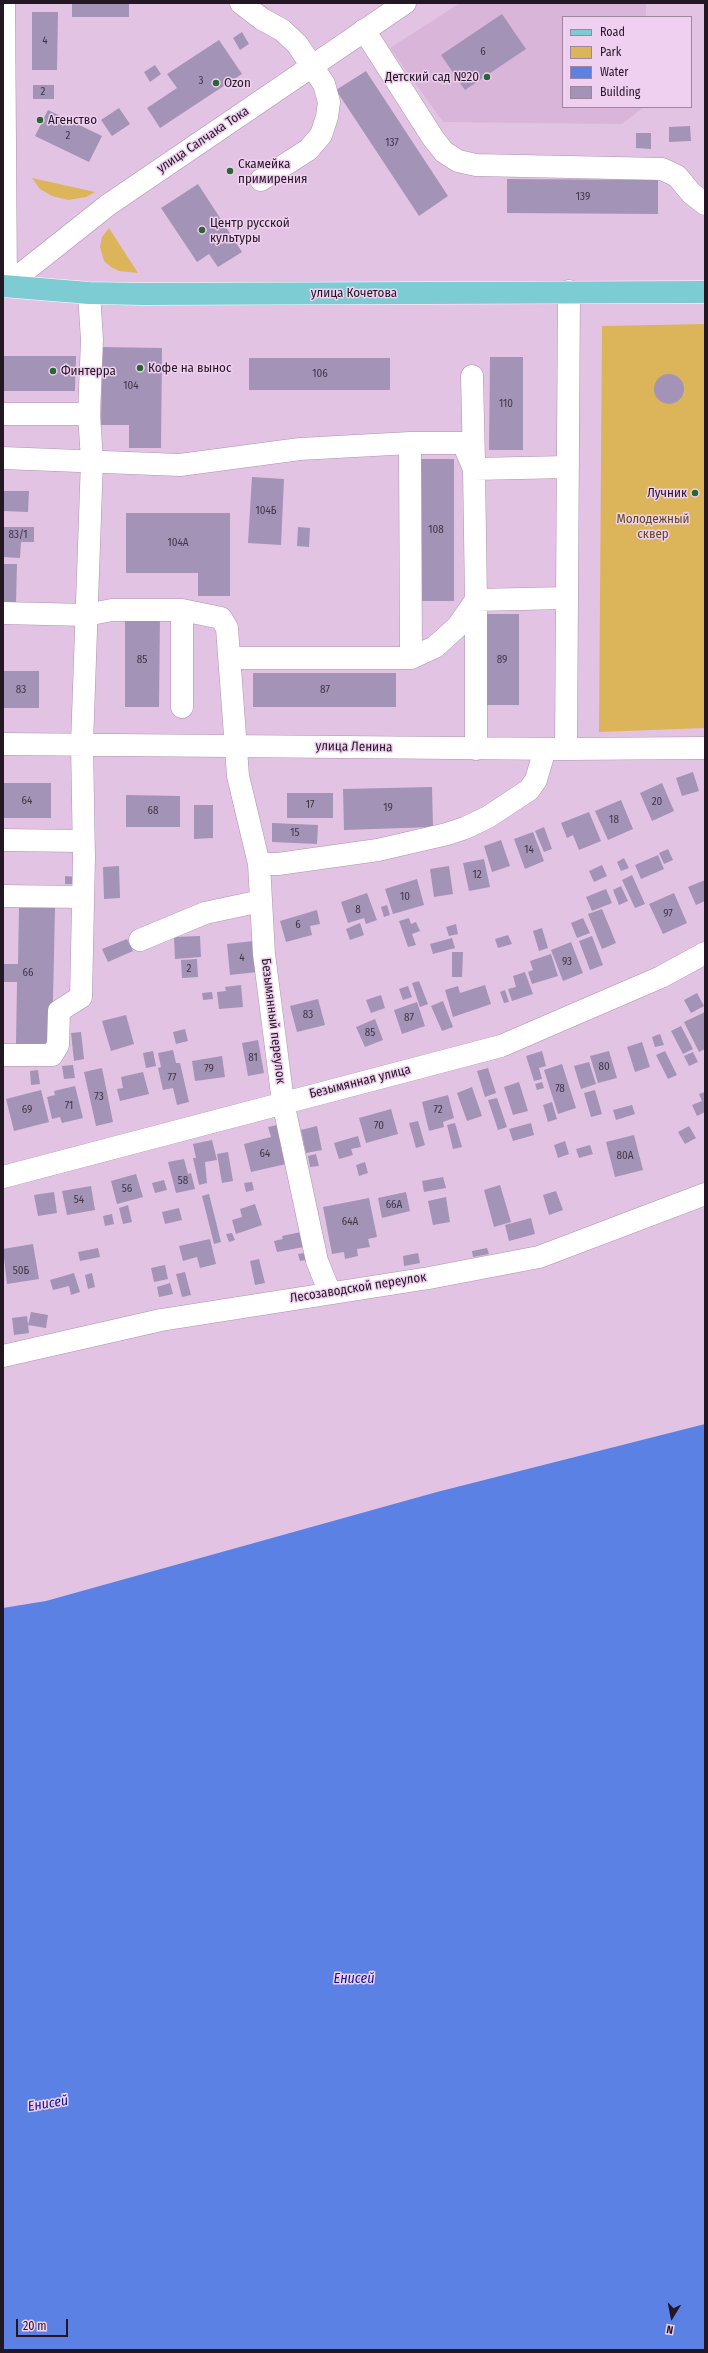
<!DOCTYPE html>
<meta charset="utf-8">
<style>
body{margin:0}
#map{position:relative;width:708px;height:2353px;overflow:hidden;background:#e3c3e3;font-family:"Fira Sans Condensed",sans-serif}
canvas{display:block}
.frame{position:absolute;inset:0;border:4px solid #221723;pointer-events:none}
.legend{position:absolute;left:562px;top:16px;width:130px;height:92px;box-sizing:border-box;background:#f0d0f0;border:1px solid #9e869e;margin:0;padding:5px 7px;list-style:none;font-size:12px;color:#221723}
.legend li{display:flex;align-items:center;gap:8px;height:20px}
.legend b{width:20px;border:1px solid #9e869e}
.north{position:absolute;left:652px;top:2297px;width:40px;height:40px;-webkit-text-stroke:3px #f0d0f0;paint-order:stroke;rotate:190deg;font-size:11px;font-weight:700;line-height:16px;text-align:center;color:#221723}
.north::after{content:'';display:block;margin:auto;width:14px;height:18px;background:#221723;clip-path:polygon(50% 0,100% 100%,50% 72%,0 100%)}
.scale{position:absolute;left:16px;top:2319px;width:52px;height:18px;box-sizing:border-box;border:2px solid #221723;border-top:0;padding-left:5px;font-size:12px;line-height:14px;white-space:nowrap;color:#221723;-webkit-text-stroke:3px #f0d0f0;paint-order:stroke}
</style>
<div id="map">
<canvas width="708" height="2353"></canvas>
<div class="frame"></div>
<ul class="legend">
<li><b style="height:5px;background:#7dcbd3"></b>Road</li>
<li><b style="height:11px;background:#dcb45a"></b>Park</li>
<li><b style="height:11px;background:#5a81e3"></b>Water</li>
<li><b style="height:11px;background:#a393b7"></b>Building</li>
</ul>
<div class="north">N</div>
<div class="scale">20 m</div>
</div>
<script>
const context = document.querySelector('canvas').getContext('2d');
context.lineJoin = 'round';
function fill(path, color) { context.fillStyle = color; context.fill(path, 'evenodd'); }
const toPath = rows => new Path2D(rows.map(r => 'M' + r).join(''));
function trace(path, color, width, dash) { context.strokeStyle = color; context.lineWidth = width; context.lineCap = dash ? 'butt' : 'round'; context.setLineDash(dash || []); context.stroke(path); }
function write(font, color, halo, rows, align = 'center') {
  context.font = font + ' "Fira Sans Condensed",sans-serif'; context.lineWidth = 3; context.setLineDash([]); context.textBaseline = 'middle'; context.strokeStyle = halo; context.fillStyle = color; for (const [text, x, y, turn = 0] of rows) {
    context.save(); context.translate(x, y); context.rotate((+turn || 0) * Math.PI / 180); context.textAlign = isNaN(turn) ? turn : align; if (halo) context.strokeText(text, 0, 0); context.fillText(text, 0, 0); context.restore();
  }
}
fill(toPath([
 [460,3,646,3,646,17,563,17,563,107,644,107,622,124,443,122,390,48]
]), '#d9b5d9');
fill(toPath([
 [32,178,95,192,86,197,68,200,52,196,40,189],
 [109,228,138,273,119,271,111,267,104,261,100,247,102,237],
 [705,324,705,728,599,732,602,326]
]), '#dcb45a');
fill(toPath([
 [705,1424,705,2350,3,2350,3,1608,46,1601,437,1492]
]), '#5a81e3');
fill(toPath([
 [72,3,129,3,129,17,72,17],
 [32,12,58,12,57,70,32,70],
 [502,14,526,49,465,90,441,55],
 [242,32,249,44,240,50,233,38],
 [219,40,242,74,160,128,147,108,177,88,167,74],
 [155,65,161,74,150,82,144,72],
 [366,71,448,196,419,216,336,90],
 [33,85,54,85,54,99,33,99],
 [119,108,130,124,112,136,101,120],
 [48,110,102,136,89,162,35,136],
 [690,126,691,141,669,142,669,127],
 [636,133,651,133,651,149,636,148],
 [507,179,658,180,658,214,507,213],
 [198,184,242,252,218,267,209,254,197,262,161,208],
 [102,347,162,348,161,448,129,448,129,425,101,425],
 [3,356,76,356,75,391,3,391],
 [490,357,523,357,523,450,489,450],
 [249,358,390,358,390,390,249,390],
 '654 389a15 15 0 1 1 30 0a15 15 0 1 1-30 0Z',
 [418,459,454,459,454,601,418,601],
 [252,477,284,479,281,545,248,543],
 [3,491,29,491,28,512,3,511],
 [126,513,230,513,230,596,198,596,198,573,126,573],
 [3,527,34,527,34,542,21,542,20,558,3,557],
 [298,527,310,528,309,547,297,546],
 [3,564,17,564,16,604,3,604],
 [125,614,160,614,159,707,125,707],
 [486,614,519,614,519,705,486,705],
 [3,671,39,671,39,708,3,708],
 [253,673,396,673,396,707,253,707],
 [693,772,699,791,682,796,676,778],
 [3,783,51,783,51,818,3,818],
 [662,783,674,811,652,821,640,793],
 [432,787,433,827,344,830,343,789],
 [287,793,333,793,333,818,287,818],
 [126,795,180,796,180,827,126,827],
 [621,800,633,829,608,840,595,811],
 [194,805,213,805,213,838,194,839],
 [589,812,601,841,579,850,573,835,567,838,561,823],
 [272,823,318,825,317,844,272,842],
 [544,827,552,849,544,852,535,831],
 [533,832,544,861,525,869,514,839],
 [501,840,510,866,492,872,484,846],
 [668,849,673,860,664,864,659,853],
 [658,855,664,869,641,879,635,865],
 [624,858,629,868,621,871,617,862],
 [484,859,490,887,469,891,463,863],
 [602,865,607,876,594,882,589,871],
 [119,866,120,898,104,899,103,867],
 [449,866,453,894,434,897,430,869],
 [632,875,645,904,635,908,622,880],
 [65,876,76,877,76,884,65,884],
 [417,879,424,905,393,914,385,889],
 [705,880,705,901,696,905,688,887],
 [621,886,628,901,619,905,613,890],
 [606,889,612,903,592,911,586,897],
 [367,893,377,920,366,924,364,918,348,923,341,902],
 [674,893,687,923,663,934,649,904],
 [387,905,390,915,384,917,381,907],
 [19,908,55,908,52,1045,16,1045,17,982,3,982,3,964,18,964],
 [602,909,616,943,602,949,588,914],
 [317,910,320,924,310,926,312,935,286,942,280,921],
 [409,918,411,924,416,922,420,931,412,934,416,945,408,947,399,921],
 [583,918,590,933,577,938,571,923],
 [360,923,364,935,350,940,346,929],
 [456,924,458,934,449,936,446,927],
 [542,928,548,948,539,951,533,931],
 [508,935,512,944,498,948,495,939],
 [200,936,201,957,175,959,174,937],
 [592,936,603,965,590,970,579,941],
 [452,938,455,948,433,954,430,944],
 [127,939,133,951,108,962,102,949],
 [253,941,257,972,230,975,227,944],
 [571,942,583,973,563,981,551,950],
 [452,952,463,952,462,977,452,977],
 [551,954,558,976,532,984,528,972,533,970,530,961],
 [197,959,198,977,182,978,181,960],
 [525,972,533,994,512,1001,508,989,516,987,513,976],
 [419,981,428,1004,420,1007,412,983],
 [241,985,243,1007,219,1009,217,992,226,991,225,987],
 [485,985,491,1004,453,1017,445,990,458,986,460,993],
 [408,986,412,997,403,1000,399,989],
 [505,990,509,1002,504,1003,500,992],
 [212,992,213,999,203,1000,202,993],
 [697,993,704,1006,691,1013,684,1000],
 [381,995,385,1008,371,1013,366,1000],
 [318,999,325,1025,297,1032,290,1006],
 [443,1001,453,1027,442,1031,431,1006],
 [417,1002,425,1026,402,1034,394,1010],
 [705,1012,705,1049,699,1052,684,1022],
 [126,1015,134,1044,111,1051,102,1021],
 [375,1019,383,1040,365,1047,356,1027],
 [681,1026,693,1049,683,1054,671,1031],
 [185,1029,188,1041,176,1044,173,1032],
 [81,1032,84,1059,74,1061,71,1033],
 [660,1034,664,1045,655,1047,652,1037],
 [258,1040,264,1073,248,1076,242,1043],
 [642,1042,650,1067,635,1072,627,1047],
 [173,1050,176,1063,180,1063,189,1102,177,1105,173,1088,163,1090,158,1068,161,1067,158,1053],
 [153,1051,156,1066,146,1068,143,1053],
 [542,1051,546,1066,539,1068,542,1079,534,1081,526,1056],
 [609,1051,617,1078,598,1083,590,1056],
 [665,1051,677,1075,668,1079,656,1055],
 [693,1052,698,1062,689,1066,684,1056],
 [222,1056,225,1077,195,1081,192,1061],
 [589,1062,596,1084,581,1089,574,1066],
 [562,1064,576,1108,558,1114,544,1070],
 [73,1065,75,1078,64,1079,62,1066],
 [102,1068,113,1122,96,1126,84,1072],
 [488,1068,496,1093,485,1097,477,1071],
 [38,1070,40,1084,31,1085,30,1071],
 [143,1072,149,1094,120,1101,117,1089,123,1088,121,1077],
 [519,1082,528,1111,513,1115,504,1087],
 [542,1082,544,1088,537,1090,535,1084],
 [75,1086,83,1118,62,1123,60,1117,52,1119,47,1097,55,1095,54,1091],
 [472,1087,482,1116,467,1121,457,1093],
 [41,1090,49,1122,14,1131,6,1099],
 [595,1090,602,1114,591,1117,584,1093],
 [705,1092,705,1112,697,1116,692,1105,702,1101,699,1094],
 [448,1095,454,1118,443,1122,444,1127,429,1131,422,1102],
 [497,1098,507,1127,498,1130,488,1100],
 [552,1102,557,1119,548,1122,543,1105],
 [632,1105,635,1114,616,1120,613,1110],
 [391,1109,398,1134,366,1143,359,1118],
 [418,1121,425,1145,416,1148,409,1123],
 [455,1123,462,1147,453,1149,447,1125],
 [531,1123,534,1135,513,1141,509,1129],
 [277,1125,286,1164,251,1172,244,1144,271,1137,268,1127],
 [317,1126,322,1150,306,1153,301,1130],
 [689,1126,696,1138,685,1144,678,1132],
 [634,1135,643,1170,615,1177,606,1142],
 [358,1136,361,1147,351,1149,353,1155,339,1159,334,1143],
 [212,1140,217,1160,205,1162,207,1183,199,1185,193,1158,196,1158,193,1144],
 [565,1141,569,1154,558,1158,554,1145],
 [590,1145,593,1154,579,1158,576,1149],
 [228,1152,233,1181,222,1183,217,1154],
 [316,1154,319,1166,310,1167,308,1156],
 [184,1159,188,1174,191,1173,195,1189,176,1193,168,1162],
 [365,1162,368,1173,359,1176,356,1165],
 [136,1174,143,1197,117,1204,111,1181],
 [443,1177,446,1188,424,1192,422,1181],
 [164,1180,167,1190,155,1193,152,1183],
 [252,1182,254,1190,246,1192,244,1183],
 [500,1185,511,1222,494,1227,484,1190],
 [91,1186,95,1210,67,1215,62,1191],
 [556,1191,563,1210,549,1215,543,1195],
 [54,1192,57,1213,38,1216,34,1195],
 [406,1192,410,1211,382,1218,378,1198],
 [209,1194,221,1242,214,1244,202,1196],
 [446,1197,450,1222,433,1225,428,1201],
 [369,1198,377,1237,368,1239,370,1247,357,1249,358,1256,345,1259,344,1252,332,1254,323,1207],
 [255,1204,262,1225,236,1234,232,1220,242,1217,240,1209],
 [128,1205,132,1222,123,1224,119,1208],
 [179,1208,182,1220,165,1224,162,1212],
 [112,1214,114,1224,105,1226,103,1216],
 [531,1218,535,1234,509,1241,505,1225],
 [301,1232,304,1247,277,1252,274,1241,283,1239,282,1236],
 [232,1233,235,1240,229,1242,226,1234],
 [210,1239,216,1264,200,1268,197,1257,183,1261,179,1246],
 [33,1244,39,1279,7,1284,3,1249],
 [98,1248,100,1257,80,1261,78,1252],
 [487,1248,489,1254,473,1257,472,1251],
 [304,1253,306,1260,300,1261,298,1254],
 [418,1253,420,1263,404,1266,403,1256],
 [259,1259,265,1283,255,1285,250,1261],
 [165,1265,168,1279,154,1282,151,1268],
 [185,1272,191,1295,182,1297,176,1274],
 [74,1273,80,1292,71,1295,69,1286,53,1290,50,1280],
 [92,1273,95,1287,88,1289,85,1275],
 [170,1283,173,1294,159,1297,157,1287],
 [31,1312,48,1315,46,1328,28,1325],
 [27,1316,29,1333,14,1335,12,1318]
]), '#a393b7');
const minor = toPath([
 [4,3,6,286],
 [241,3,262,19,282,30,297,44,324,84,329,102,327,117,321,135,308,150,261,180],
 [364,30,433,138,444,152,458,161,476,165,662,169,677,176,691,193,705,204],
 [6,286,108,205,405,3],
 [472,376,474,462],
 [3,414,89,414,92,340,89,293],
 [410,443,411,658],
 [3,458,180,465,300,449,410,443,463,443,474,469],
 [3,613,86,615,112,610,182,610,221,618,227,628,238,776,259,864,264,954,283,1102,317,1261,330,1293],
 [230,658,411,658,435,647,457,627,476,600,567,598],
 [182,707,182,610],
 [3,744,566,749,705,748],
 [476,749,476,600,474,469,568,467],
 [566,749,569,291],
 [3,840,82,841],
 [259,864,278,864,378,850,447,834,465,828,488,817,529,790,536,780,545,749],
 [3,896,83,897],
 [140,940,205,913,261,901],
 [3,1055,52,1055,58,1045,59,1011,81,997,84,858,82,744,92,460,89,414],
 [3,1177,501,1046,661,977,705,953],
 [3,1356,161,1320,429,1278,539,1257,705,1194]
]);
const major = toPath([
 [3,286,89,293,144,294,705,292]
]);
trace(minor, '#af91af', 23);
trace(major, '#fff', 23);
trace(minor, '#fff', 22);
trace(major, '#7dcbd3', 22);
for (const [x, y, r, color] of [
 [487,77,4,"#286730"],
 [216,83,4,"#286730"],
 [40,120,4,"#286730"],
 [230,171,4,"#286730"],
 [202,230,4,"#286730"],
 [140,368,4,"#286730"],
 [53,371,4,"#286730"],
 [695,493,4,"#286730"]
]) { const dot = new Path2D(); dot.arc(x, y, r, 0, 2 * Math.PI); context.fillStyle = color; context.fill(dot); trace(dot, '#f0d0f0', 1.5); }
write('11px', '#423648', null, [
 ["4",45,41],
 ["6",483,52],
 ["3",201,81],
 ["2",43,92],
 ["2",68,136],
 ["137",392,143],
 ["139",583,197],
 ["106",320,374],
 ["104",131,386],
 ["110",506,404],
 ["104Б",266,511],
 ["108",436,530],
 ["83/1",18,535],
 ["104А",178,543],
 ["85",142,660],
 ["89",502,660],
 ["83",21,690],
 ["87",325,690],
 ["64",27,801],
 ["20",657,802],
 ["17",310,805],
 ["19",388,808],
 ["68",153,811],
 ["18",614,820],
 ["15",295,833],
 ["14",529,850],
 ["12",477,875],
 ["10",405,897],
 ["8",358,910],
 ["97",668,914],
 ["6",298,925],
 ["4",242,958],
 ["93",567,962],
 ["2",189,969],
 ["66",28,973],
 ["83",308,1015],
 ["87",409,1018],
 ["85",370,1033],
 ["81",253,1058],
 ["80",604,1067],
 ["79",209,1069],
 ["77",172,1078],
 ["78",560,1089],
 ["73",99,1097],
 ["71",69,1106],
 ["69",27,1110],
 ["72",438,1110],
 ["70",379,1126],
 ["64",265,1154],
 ["80А",625,1156],
 ["58",183,1181],
 ["56",127,1189],
 ["54",79,1200],
 ["66А",394,1205],
 ["64А",350,1222],
 ["50Б",21,1271]
]);
write('13px', '#221723', '#f0d0f0', [
 ["Детский сад №20",479,77,"right"],
 ["Ozon",224,83],
 ["Агенство",48,120],
 ["Скамейка",238,164],
 ["примирения",238,179],
 ["Центр русской",210,223],
 ["культуры",210,238],
 ["Кофе на вынос",148,368],
 ["Финтерра",61,371],
 ["Лучник",687,493,"right"]
], 'left');
write('13px', '#221723', '#f0d0f0', [
 ["улица Салчака Тока",203,140,-34],
 ["улица Кочетова",354,293],
 ["улица Ленина",354,747,1],
 ["Безымянный переулок",273,1021,83],
 ["Безымянная улица",360,1082,-14],
 ["Лесозаводской переулок",358,1288,-9]
]);
write('13px', '#604b17', '#f0d0f0', [
 ["Молодежный",653,519],
 ["сквер",653,534]
]);
write('italic 14px', '#09158a', '#f0d0f0', [
 ["Енисей",354,1979],
 ["Енисей",48,2104,-9]
]);
</script>
